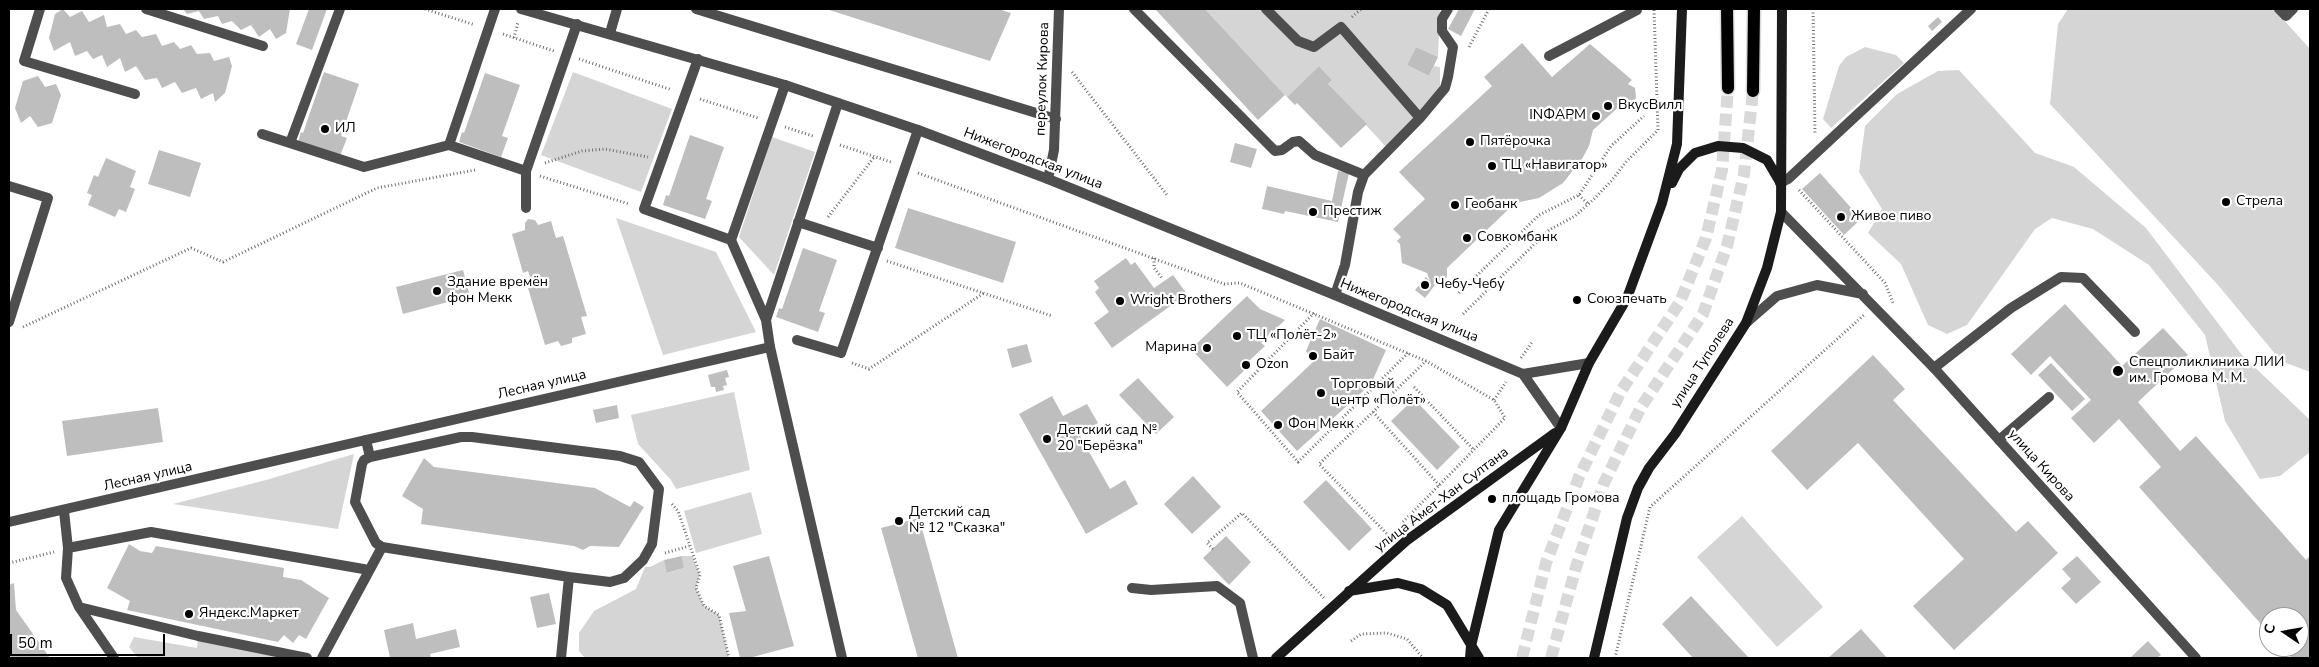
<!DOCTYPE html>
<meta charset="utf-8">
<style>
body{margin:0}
#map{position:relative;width:2319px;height:667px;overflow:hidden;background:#fff;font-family:"Nunito Sans",sans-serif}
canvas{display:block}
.frame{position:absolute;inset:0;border:10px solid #000;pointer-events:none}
.north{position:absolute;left:2259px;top:607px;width:50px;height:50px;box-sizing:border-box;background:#fff;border:1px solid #999;border-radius:50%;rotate:282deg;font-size:14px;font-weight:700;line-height:20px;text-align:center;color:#000}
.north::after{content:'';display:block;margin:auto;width:18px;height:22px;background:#000;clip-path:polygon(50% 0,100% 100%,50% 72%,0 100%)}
.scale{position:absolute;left:10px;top:634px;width:155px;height:22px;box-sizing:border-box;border:2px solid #000;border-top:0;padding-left:6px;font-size:15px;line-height:18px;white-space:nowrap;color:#000;-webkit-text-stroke:4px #fff;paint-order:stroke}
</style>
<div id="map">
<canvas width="2319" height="667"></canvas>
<div class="frame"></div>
<div class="north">С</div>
<div class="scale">50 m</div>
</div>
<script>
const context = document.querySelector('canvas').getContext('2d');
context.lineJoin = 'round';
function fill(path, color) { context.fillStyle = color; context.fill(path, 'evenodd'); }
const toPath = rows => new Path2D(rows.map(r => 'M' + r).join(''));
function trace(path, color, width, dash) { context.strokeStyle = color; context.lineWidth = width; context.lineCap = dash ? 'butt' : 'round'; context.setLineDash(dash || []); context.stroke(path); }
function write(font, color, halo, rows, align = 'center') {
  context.font = font + ' "Nunito Sans",sans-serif'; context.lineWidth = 4.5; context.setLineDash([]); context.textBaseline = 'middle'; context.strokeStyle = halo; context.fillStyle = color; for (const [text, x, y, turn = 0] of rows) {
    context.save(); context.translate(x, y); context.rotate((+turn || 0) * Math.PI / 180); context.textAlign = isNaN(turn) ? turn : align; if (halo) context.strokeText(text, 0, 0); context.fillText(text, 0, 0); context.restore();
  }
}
fill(toPath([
 [1205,9,1440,9,1438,57,1416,47,1407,65,1429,76,1434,66,1440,67,1440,93,1389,150,1328,84,1332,80,1319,66,1287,97],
 [2068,9,2274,9,2310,49,2310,372,2281,361,2218,285,2050,104,2058,24],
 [1865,47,1896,55,1904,63,1831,128,1823,119,1839,66,1846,57],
 [1959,70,2035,153,2074,167,2146,228,2242,355,2310,420,2310,452,2280,476,2260,479,2225,421,2205,335,2149,265,2093,229,2052,218,2035,229,1967,325,1947,334,1928,325,1901,264,1868,233,1882,209,1859,172,1865,126,1897,94,1938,71],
 [573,72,672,109,641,192,541,155],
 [772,137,815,152,774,275,739,237],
 [616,218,716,252,756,332,663,355],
 [734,392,750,470,676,489,671,480,638,444,631,415],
 [354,454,338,529,173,504,266,480],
 [751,492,762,534,696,553,684,511],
 [1742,516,1823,607,1777,647,1697,557],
 [682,556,692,556,700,575,696,588,704,606,719,615,729,658,585,658,579,651,579,633,594,611,636,589,645,567,650,567,664,560,668,573,684,568],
 [198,636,291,658,138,658,129,647,134,637,197,648]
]), '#d5d5d5');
fill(toPath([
 [63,9,70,17,82,11,89,22,104,15,107,27,120,24,126,34,136,30,142,37,156,34,162,46,174,42,180,49,191,45,197,54,210,53,214,61,229,57,232,66,225,93,215,102,213,93,201,99,196,88,182,93,175,82,162,88,157,78,145,80,136,66,125,72,120,58,107,67,102,55,93,59,87,51,75,56,70,42,54,51,49,38,55,14],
 [183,9,290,9,286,33,276,39,270,29,259,37,251,25,241,30,232,21,222,24,218,16,204,19,199,11,187,14],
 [309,9,327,9,312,50,296,44],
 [826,9,998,9,1011,13,990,61],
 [1155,9,1205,9,1285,95,1258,120],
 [1459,9,1475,9,1461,36,1448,29],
 [1938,17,1942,22,1932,31,1928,26],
 [1522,43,1552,77,1590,44,1632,80,1628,84,1635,88,1636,98,1631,104,1622,104,1593,130,1589,146,1582,159,1563,183,1539,198,1515,203,1447,268,1447,276,1444,283,1433,283,1435,285,1425,298,1415,290,1426,277,1430,281,1427,273,1402,263,1400,244,1397,241,1401,237,1393,229,1425,199,1399,172,1492,86,1484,77],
 [1416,47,1438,57,1429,76,1407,65],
 [1319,66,1332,80,1328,84,1367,124,1341,148,1297,103,1295,105,1287,97],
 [324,72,359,84,341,136,347,138,340,156,298,142,301,132,303,133],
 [485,73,520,85,502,136,508,138,501,157,459,142,462,132,464,133],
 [38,76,45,87,56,84,61,95,52,123,38,127,30,116,21,123,15,108,23,81],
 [690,135,724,147,706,199,712,201,705,219,663,205,666,195,669,196],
 [1235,143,1257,149,1251,168,1230,162],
 [159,150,201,163,190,197,148,184],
 [106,158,136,171,130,187,135,189,126,212,119,209,115,217,88,205,92,195,87,193,94,175,98,177],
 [1338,171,1349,173,1338,222,1285,211,1284,214,1262,209,1267,186,1332,201],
 [1820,173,1861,219,1844,235,1802,189],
 [908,208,1016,242,1003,283,895,248],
 [528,219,535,220,538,225,551,221,556,238,563,236,587,316,581,317,586,334,572,338,572,343,561,346,558,341,545,345,528,288,533,286,528,271,523,273,512,234,525,230,525,223],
 [803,248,837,260,819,311,825,313,818,332,776,317,779,308,782,309],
 [1126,258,1131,265,1135,262,1154,288,1173,275,1187,294,1112,348,1094,323,1109,312,1095,292,1099,288,1094,281],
 [463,270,470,296,403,314,396,287],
 [1247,296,1260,309,1285,320,1261,343,1265,346,1248,362,1251,364,1227,387,1191,349],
 [2065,304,2122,366,2163,328,2188,355,2138,402,2180,451,2196,436,2306,560,2310,556,2310,658,2292,658,2282,647,2299,647,2299,617,2269,617,2269,633,2139,487,2161,467,2119,419,2094,443,2071,418,2091,400,2050,356,2031,375,2011,354],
 [1320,319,1386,350,1371,384,1297,451,1261,411,1313,362,1306,351],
 [1027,344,1032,362,1012,368,1007,349],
 [1873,355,1905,389,1893,400,2016,532,2028,521,2058,553,1954,650,1913,606,1964,559,1858,443,1807,490,1771,451],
 [2051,363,2085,399,2072,411,2038,375],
 [727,370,729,377,725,378,727,385,723,386,724,390,716,392,715,387,711,387,708,375],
 [1138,378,1174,417,1156,434,1119,395],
 [1052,396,1063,416,1087,404,1098,423,1079,434,1110,489,1125,480,1138,504,1086,534,1019,414],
 [1414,399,1460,447,1437,470,1391,421],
 [617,405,619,418,596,423,593,410],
 [158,408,163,442,67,456,62,421],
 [424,458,434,467,595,488,630,507,634,501,644,507,619,547,590,546,583,550,574,546,421,524,423,509,402,496],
 [1193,476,1221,507,1192,534,1164,504],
 [1326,480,1372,529,1349,551,1303,502],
 [919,518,958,658,918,658,881,528],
 [1226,536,1251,562,1229,585,1203,558],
 [129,544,140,551,152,553,156,546,284,568,283,577,301,580,329,598,306,639,299,635,293,643,284,635,278,642,127,610,130,601,107,588],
 [682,556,684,568,667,573,664,560],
 [769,556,794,646,749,658,740,658,729,613,746,611,733,566],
 [2077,556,2101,582,2076,604,2061,588,2071,579,2062,569],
 [14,583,16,610,50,658,9,658,9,585],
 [549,593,556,624,537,628,530,597],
 [1691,596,1749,658,1693,658,1662,624],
 [413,623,416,639,456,629,460,647,430,654,431,658,390,658,384,630],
 [1861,629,1887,658,1828,658],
 [2148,641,2161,655,2157,658,2130,658]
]), '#bebebe');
trace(toPath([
 [1522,658,1546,563,1579,477,1621,391,1680,302,1706,238,1722,170,1728,88],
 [1551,658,1576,567,1604,483,1641,407,1703,314,1727,246,1744,174,1753,91]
]), '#d9d9d9', 12, [12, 6]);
const primary = toPath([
 [1727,9,1728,88],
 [1753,91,1754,9]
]);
trace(primary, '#dbdbdb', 15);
trace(toPath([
 [425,9,475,25],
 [1813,9,1815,133],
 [1352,17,1361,9],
 [503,34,554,51],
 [514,38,518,22],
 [1469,47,1489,9],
 [579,59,672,90],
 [1072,72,1167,195],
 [700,99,758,118],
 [785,127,813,136],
 [840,145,891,162],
 [545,163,582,151,605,149,648,157],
 [918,173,1224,284,1240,283,1426,361,1494,400,1505,418,1401,524],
 [540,176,629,204],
 [1799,190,1885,283,1893,303],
 [1579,195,1588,204],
 [828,217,875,156],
 [1154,258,1154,268,1162,278],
 [887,261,1052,316],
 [1459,293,1539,215,1579,195,1611,146,1644,116],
 [1314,313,1237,392,1298,462,1408,353],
 [1463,314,1549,230,1575,216,1595,198,1612,180,1626,162,1658,130,1654,9],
 [23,327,191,248,223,262,377,188,475,170],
 [1521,358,1533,341],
 [852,363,869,369,984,293],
 [1414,387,1474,450],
 [1494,400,1506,382],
 [1373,412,1440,486],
 [672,504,678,511,700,575,696,588,704,606,719,615,729,658],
 [1389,536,1319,464,1426,361],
 [1213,549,1207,543,1242,513,1324,598],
 [665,553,689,546],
 [9,563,54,552],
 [1351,641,1361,634,1387,633,1407,639,1423,658],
 [1615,658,1650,507,1864,315]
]), '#707070', 3, [1, 2.5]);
trace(toPath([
 [40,9,24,61,135,94],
 [146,9,263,46],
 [495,9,449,145,526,171],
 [696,9,1056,119],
 [1134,9,1275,151,1282,150,1293,142,1299,141,1315,155,1364,175],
 [1266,9,1298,41,1314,47,1341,27,1420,118,1364,175,1358,192,1345,265,1335,295],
 [2279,9,2286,16,2293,9],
 [610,33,617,9],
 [1549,56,1637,10],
 [698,59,644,209,731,240],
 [1420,118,1445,88,1448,77,1453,47,1442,31,1442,19,1448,9],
 [262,134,364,167,449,145],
 [290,143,340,9],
 [1780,183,1788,179,1971,9],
 [526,208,526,171,577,24],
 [798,222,878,248],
 [766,320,731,240,785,85],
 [797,340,841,353,918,130],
 [770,347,766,320,838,103],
 [1934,368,2011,308,2061,277,2083,278,2135,332],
 [366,440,370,457,461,437,472,437,620,456,639,462,659,489,652,544,643,560,624,578,610,582,569,577,561,658],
 [1999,440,2049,397],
 [370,457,364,460,362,464,355,502,376,543,382,547,569,577],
 [64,511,68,548,66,578,79,607,114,658],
 [68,548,151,532,369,570],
 [1132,588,1151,590,1217,586,1240,603,1253,658],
 [79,607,198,636,307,658],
 [322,658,382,547]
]), '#4e4e4e', 10);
trace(toPath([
 [1048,179,1054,150,1059,9],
 [9,186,48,198,9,322],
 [9,522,770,347,842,658]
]), '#4e4e4e', 10);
trace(toPath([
 [521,9,785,85,918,130,1048,179,1335,295,1523,374,1561,428],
 [1781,212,1934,368,2196,658],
 [1746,323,1777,296,1817,285,1863,294],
 [1523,374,1589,363]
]), '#4e4e4e', 10);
trace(toPath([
 [1672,183,1679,169,1695,153,1718,146,1743,148,1767,160,1780,182],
 [1349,591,1398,583,1421,589,1447,605,1479,658],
 [1276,658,1406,541,1555,433],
 [1470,658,1471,646,1499,530,1561,428,1589,363,1627,298,1662,203,1677,144,1682,9],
 [1594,658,1627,518,1638,488,1649,468,1675,434,1746,323,1767,268,1781,212,1782,9]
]), '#1b1b1b', 10);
trace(primary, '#000', 12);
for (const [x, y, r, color] of [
 [1608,106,5,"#000"],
 [1596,116,5,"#000"],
 [325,129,5,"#000"],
 [1470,142,5,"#000"],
 [1492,166,5,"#000"],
 [2226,202,5,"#000"],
 [1455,205,5,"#000"],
 [1313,212,5,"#000"],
 [1841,217,5,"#000"],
 [1467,238,5,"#000"],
 [1425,285,5,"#000"],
 [437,291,5,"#000"],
 [1577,300,5,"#000"],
 [1120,301,5,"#000"],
 [1237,336,5,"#000"],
 [1207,348,5,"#000"],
 [1313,356,5,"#000"],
 [1246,365,5,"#000"],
 [2118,371,6,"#000"],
 [1321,393,5,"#000"],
 [1278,425,5,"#000"],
 [1047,439,5,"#000"],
 [1492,499,5,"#000"],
 [899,521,5,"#000"],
 [189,614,5,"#000"]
]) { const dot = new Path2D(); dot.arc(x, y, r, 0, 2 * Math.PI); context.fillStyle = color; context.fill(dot); trace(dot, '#fff', 2); }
write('14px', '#000', '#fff', [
 ["переулок Кирова",1043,79,-88],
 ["Нижегородская улица",1033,159,21],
 ["Нижегородская улица",1409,311,22],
 ["улица Туполева",1703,363,-57],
 ["Лесная улица",542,385,-13],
 ["улица Кирова",2041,466,48],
 ["Лесная улица",148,477,-13],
 ["улица Амет-Хан Султана",1442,500,-37]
]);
write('14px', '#000', '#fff', [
 ["ВкусВилл",1618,106],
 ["INФАРМ",1586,116,"right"],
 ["ИЛ",335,129],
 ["Пятёрочка",1480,142],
 ["ТЦ «Навигатор»",1502,166],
 ["Стрела",2236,202],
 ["Геобанк",1465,205],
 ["Престиж",1323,212],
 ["Живое пиво",1851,217],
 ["Совкомбанк",1477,238],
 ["Здание времён",447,283],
 ["фон Мекк",447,299],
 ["Чебу-Чебу",1435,285],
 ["Союзпечать",1587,300],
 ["Wright Brothers",1130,301],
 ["ТЦ «Полёт-2»",1247,336],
 ["Марина",1197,348,"right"],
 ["Байт",1323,356],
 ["Спецполиклиника ЛИИ",2129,363],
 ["им. Громова М. М.",2129,379],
 ["Ozon",1256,365],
 ["Торговый",1331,385],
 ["центр «Полёт»",1331,401],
 ["Фон Мекк",1288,425],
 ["Детский сад №",1057,431],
 ["20 \"Берёзка\"",1057,447],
 ["площадь Громова",1502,499],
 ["Детский сад",909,513],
 ["№ 12 \"Сказка\"",909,529],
 ["Яндекс.Маркет",199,614]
], 'left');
</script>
